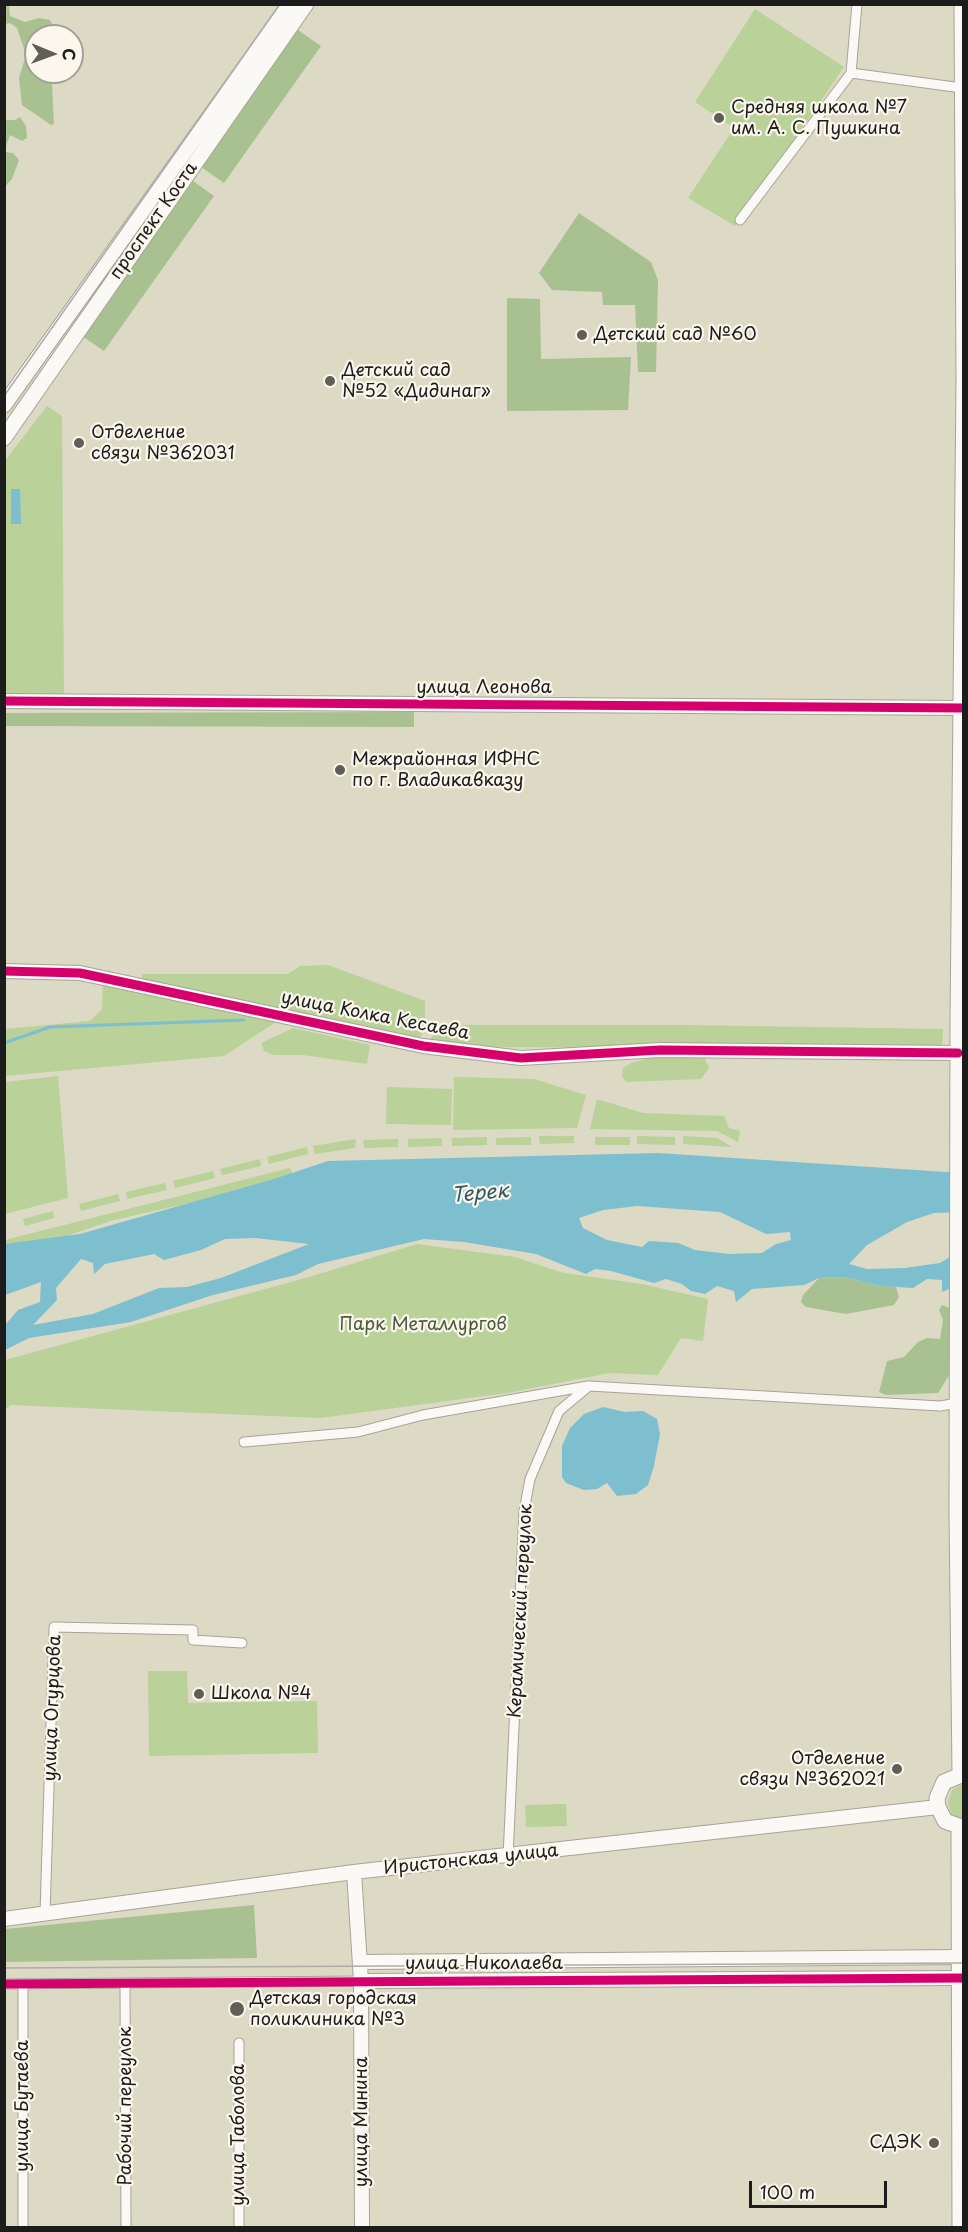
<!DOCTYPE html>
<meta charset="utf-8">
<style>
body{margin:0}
#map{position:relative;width:968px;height:2232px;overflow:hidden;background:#dcd9c5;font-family:"Playpen Sans",sans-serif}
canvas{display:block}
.frame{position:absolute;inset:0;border:6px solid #1c1c1c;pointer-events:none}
.north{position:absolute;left:24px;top:24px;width:60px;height:60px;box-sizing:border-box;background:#fbf7ec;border:2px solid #a29f99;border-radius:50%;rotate:91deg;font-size:16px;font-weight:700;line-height:24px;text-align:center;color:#1c1c1c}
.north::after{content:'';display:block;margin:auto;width:21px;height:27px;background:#5f5e57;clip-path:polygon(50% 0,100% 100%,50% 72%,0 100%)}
.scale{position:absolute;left:749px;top:2181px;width:138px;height:27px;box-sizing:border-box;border:3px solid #1c1c1c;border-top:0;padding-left:8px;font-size:18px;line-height:21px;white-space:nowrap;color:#1c1c1c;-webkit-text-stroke:4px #fbf7ec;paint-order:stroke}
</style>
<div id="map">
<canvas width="968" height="2232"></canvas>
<div class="frame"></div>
<div class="north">С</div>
<div class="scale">100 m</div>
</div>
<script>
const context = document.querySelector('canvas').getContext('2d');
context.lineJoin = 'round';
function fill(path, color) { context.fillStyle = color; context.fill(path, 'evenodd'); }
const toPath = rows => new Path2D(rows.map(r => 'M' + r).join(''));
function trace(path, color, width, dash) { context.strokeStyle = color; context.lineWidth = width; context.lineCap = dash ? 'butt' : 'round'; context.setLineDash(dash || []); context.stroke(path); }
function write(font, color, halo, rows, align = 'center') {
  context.font = font + ' "Playpen Sans",sans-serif'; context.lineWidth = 4.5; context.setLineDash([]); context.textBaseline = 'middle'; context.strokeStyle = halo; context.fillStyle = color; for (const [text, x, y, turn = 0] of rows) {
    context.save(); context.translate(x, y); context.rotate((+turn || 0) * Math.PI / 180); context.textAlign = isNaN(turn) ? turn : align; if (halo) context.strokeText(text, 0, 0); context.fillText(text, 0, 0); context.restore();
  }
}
fill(toPath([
 [755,9,844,67,735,226,688,198,734,128,695,102],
 [47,406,62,416,64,699,5,698,4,462],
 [328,965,425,1001,425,1027,417,1044,142,979,142,974,288,974,300,966],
 [103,978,228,1008,276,1022,224,1056,5,1076,5,1029,90,1021,102,1009],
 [439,1025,682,1025,943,1029,942,1048,426,1047],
 [293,1028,370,1045,367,1064,303,1055,274,1055,264,1051,261,1043],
 [704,1057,709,1068,701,1079,626,1082,622,1076,623,1068,631,1063,651,1058],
 [58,1076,68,1198,5,1214,5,1082],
 [454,1077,534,1079,586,1095,577,1128,453,1130],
 [387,1087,452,1089,451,1125,386,1124],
 [597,1099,643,1113,724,1116,729,1128,740,1131,738,1142,717,1131,590,1129],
 [539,1136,574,1136,574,1143,540,1144],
 [637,1136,675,1137,675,1145,637,1144],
 [683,1136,717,1138,732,1147,683,1144],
 [487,1137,487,1145,452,1146,452,1138],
 [531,1137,531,1145,496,1145,496,1138],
 [595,1137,630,1137,630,1145,595,1145],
 [442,1138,442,1146,408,1147,408,1139],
 [356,1139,355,1148,315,1154,313,1146],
 [398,1139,398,1147,364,1148,363,1140],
 [307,1147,308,1154,269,1164,267,1157],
 [260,1159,261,1166,222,1175,220,1169],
 [290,1168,293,1174,287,1181,114,1220,52,1241,5,1249,5,1240],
 [213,1171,215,1178,175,1188,173,1181],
 [165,1183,167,1190,127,1199,126,1192],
 [118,1194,120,1201,81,1211,79,1204],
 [53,1211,54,1218,25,1226,23,1219],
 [417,1244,515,1257,564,1273,642,1284,708,1299,703,1341,681,1338,658,1375,610,1373,507,1393,320,1418,11,1405,5,1409,5,1360,309,1277],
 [148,1671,187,1671,188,1703,317,1701,318,1753,149,1756],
 [963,1784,963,1821,951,1814,948,1802,952,1790],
 [566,1804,567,1826,526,1827,525,1805]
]), '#bad19a');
fill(toPath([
 [9,4,10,16,25,22,39,18,50,20,53,26,55,36,36,36,36,72,55,72,52,85,54,124,51,125,22,105,19,78,26,55,17,28,10,23,5,24,5,5],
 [298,30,321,46,224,183,201,167],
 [20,117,26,126,27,138,22,141,10,135,5,149,5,120,15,120],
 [5,152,13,153,19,160,12,179,5,187],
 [193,181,214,196,104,351,82,336],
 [579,213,651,262,658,280,656,372,638,372,635,305,603,305,602,292,552,290,539,273],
 [507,298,540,299,541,359,631,357,628,410,507,411],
 [414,712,414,727,4,726,5,713],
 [844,1277,880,1286,896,1287,899,1297,894,1305,846,1314,806,1307,801,1302,803,1295,819,1278],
 [942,1305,952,1309,950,1374,938,1393,886,1395,879,1392,887,1361,904,1357,918,1342,927,1338,940,1339,943,1320,939,1310],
 [254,1905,257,1958,5,1962,5,1929]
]), '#a9c191');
fill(toPath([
 [11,489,20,489,21,524,11,524],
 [658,1153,946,1172,963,1170,963,1212,934,1213,907,1222,867,1245,849,1264,867,1269,905,1268,940,1263,963,1249,963,1283,942,1292,942,1280,927,1279,913,1288,880,1286,844,1277,819,1278,804,1285,752,1289,736,1302,734,1291,717,1286,705,1294,691,1291,682,1284,666,1279,654,1283,611,1271,595,1269,586,1274,536,1254,464,1242,424,1239,318,1264,296,1275,213,1295,131,1322,29,1338,5,1350,5,1325,18,1310,40,1302,41,1282,5,1295,4,1244,80,1234,274,1179,328,1161],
 [637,1206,720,1212,766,1234,790,1232,791,1240,776,1244,762,1253,729,1254,695,1250,678,1243,649,1241,642,1247,607,1240,583,1228,579,1218,603,1210],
 [255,1238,309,1244,221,1278,187,1287,159,1288,93,1314,33,1325,57,1300,56,1288,81,1259,93,1263,94,1274,105,1264,154,1254,164,1260,201,1250,225,1239],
 [603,1407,625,1412,643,1411,657,1419,660,1434,654,1466,648,1485,636,1494,617,1496,607,1483,597,1489,584,1490,566,1483,562,1477,562,1446,570,1428,584,1414]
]), '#7dbecf');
trace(toPath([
 [4,1043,50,1027,244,1020]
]), '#7dbecf', 3);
const street = toPath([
 [857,4,851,73,962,88],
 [740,220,851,73],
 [244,1442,358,1432,423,1415,588,1386],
 [508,1857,524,1511,530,1479,559,1411,589,1386,940,1406,958,1403],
 [45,1913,54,1627,193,1630,193,1640,242,1643],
 [4,1984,361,1981],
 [125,1984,126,2228],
 [23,1985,23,2228],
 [239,2228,239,2043]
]);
const secondary = toPath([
 [4,701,964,708],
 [4,971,80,973,423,1046,521,1058,660,1050,958,1053],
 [354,1872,361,1981,362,2228],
 [4,1919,354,1872,938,1807],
 [360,1962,964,1957],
 [361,1981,964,1978]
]);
const primary = toPath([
 [962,4,964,377],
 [4,405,290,4],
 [4,438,306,4],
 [960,1774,957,1512,958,1025,964,379],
 [964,1774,944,1782,937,1798,938,1807,945,1821,964,1828],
 [959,1828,960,2228]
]);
trace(street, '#a6a498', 11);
trace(secondary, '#a6a498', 16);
trace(primary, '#a6a498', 17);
trace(street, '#faf9f6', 9);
trace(secondary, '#faf9f6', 14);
trace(primary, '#faf9f6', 15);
trace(toPath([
 [4,396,280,4],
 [4,1968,964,1963]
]), '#acaca9', 1.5);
trace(toPath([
 [4,701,964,708],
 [4,971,80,973,423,1046,521,1058,660,1050,958,1053],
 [4,1984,964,1978]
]), '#d6006c', 9);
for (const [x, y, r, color] of [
 [719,118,6,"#5f5e57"],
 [582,335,6,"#5f5e57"],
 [330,381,6,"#5f5e57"],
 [79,443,6,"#5f5e57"],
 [340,770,6,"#5f5e57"],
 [199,1694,6,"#5f5e57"],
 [897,1769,6,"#5f5e57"],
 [237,2009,8,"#5f5e57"],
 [934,2143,6,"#5f5e57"]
]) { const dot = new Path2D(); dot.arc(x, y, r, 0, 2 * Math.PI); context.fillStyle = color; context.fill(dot); trace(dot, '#fbf7ec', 2); }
write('18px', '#1c1c1c', '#fbf7ec', [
 ["Средняя школа №7",731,108],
 ["им. А. С. Пушкина",731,129],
 ["Детский сад №60",594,335],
 ["Детский сад",342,371],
 ["№52 «Дидинаг»",342,392],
 ["Отделение",91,433],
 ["связи №362031",91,454],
 ["Межрайонная ИФНС",352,760],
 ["по г. Владикавказу",352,781],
 ["Школа №4",211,1694],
 ["Отделение",885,1759,"right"],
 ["связи №362021",885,1780,"right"],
 ["Детская городская",250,1999],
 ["поликлиника №3",250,2020],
 ["СДЭК",922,2143,"right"]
], 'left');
write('18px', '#1c1c1c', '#fbf7ec', [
 ["проспект Коста",154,221,-55],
 ["улица Леонова",484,688],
 ["улица Колка Кесаева",375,1016,11],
 ["Керамический переулок",521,1611,-87],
 ["улица Огурцова",53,1708,-88],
 ["Иристонская улица",471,1860,-6],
 ["улица Николаева",484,1964],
 ["улица Бутаева",23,2106,-90],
 ["Рабочий переулок",126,2106,-90],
 ["улица Минина",362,2122,-90],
 ["улица Таболова",239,2135,-90]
]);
write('18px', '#4a593c', '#fbf7ec', [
 ["Парк Металлургов",423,1325]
]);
write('italic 20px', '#325865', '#fbf7ec', [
 ["Терек",480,1194,-5]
]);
</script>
